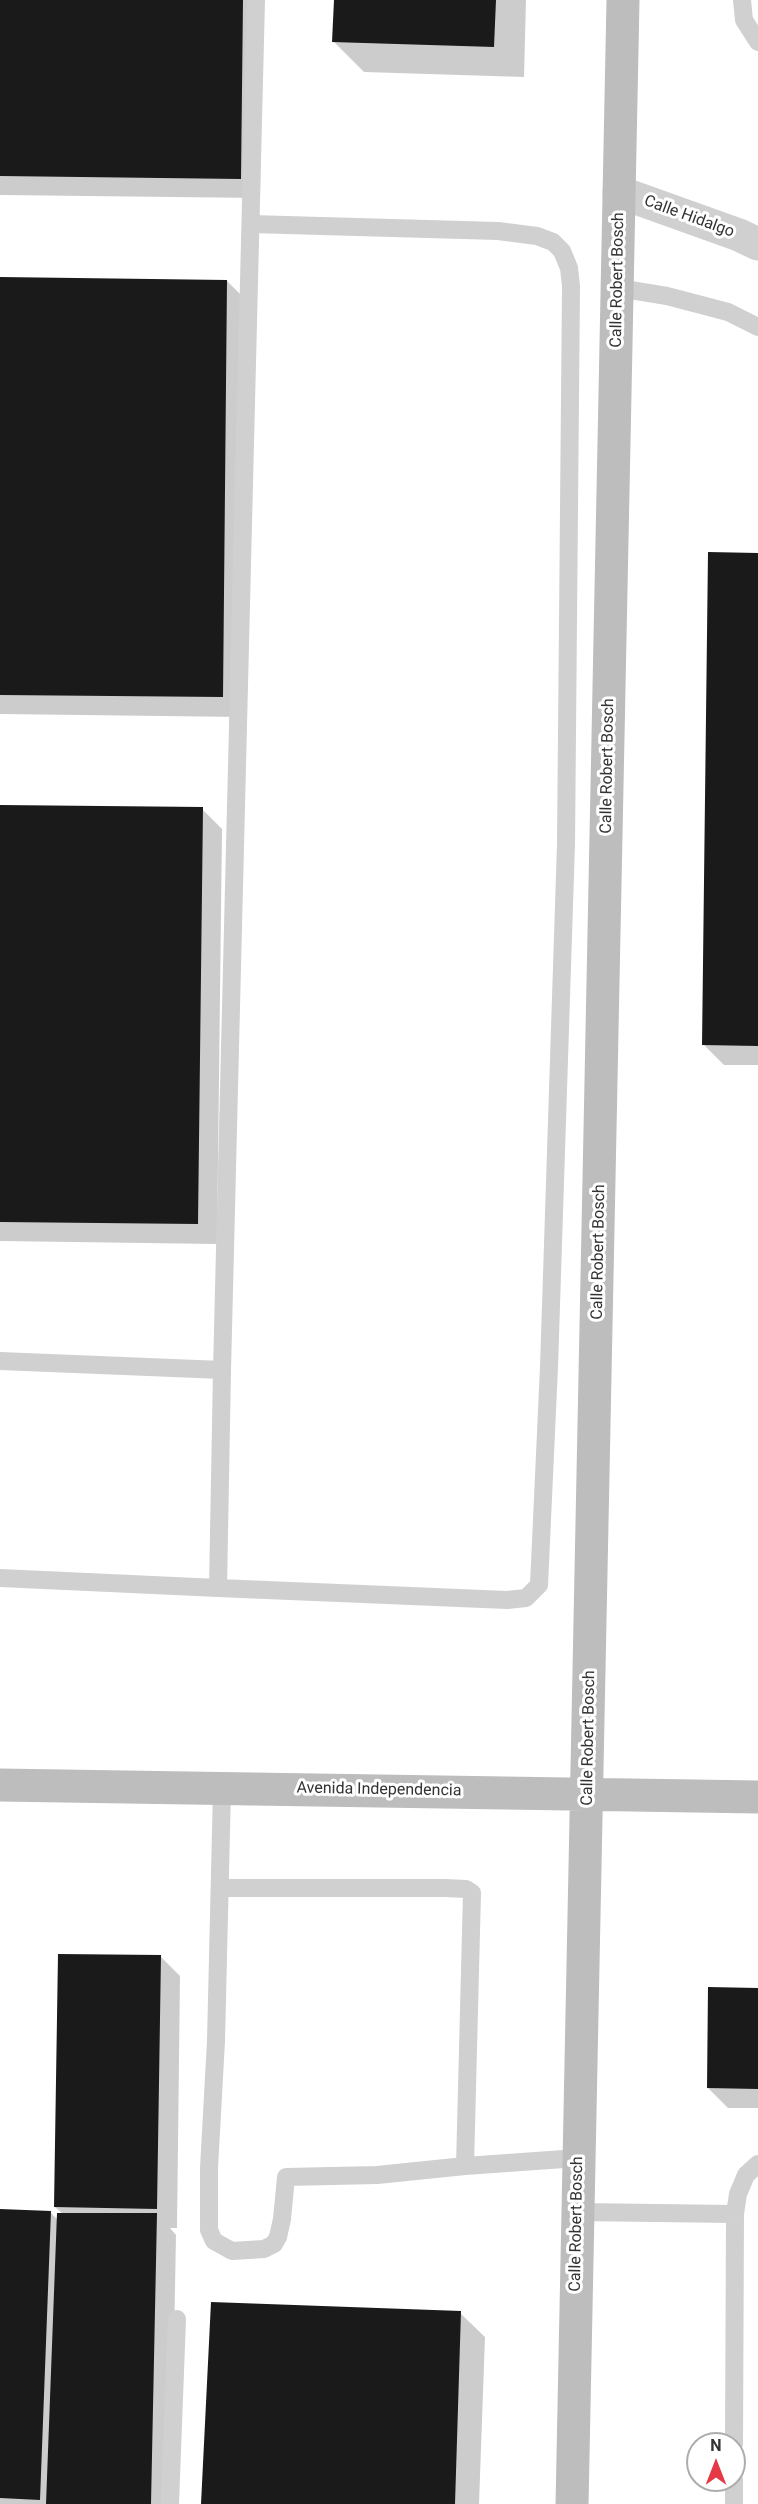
<!DOCTYPE html>
<style>
body{margin:0}
#map{position:relative;width:758px;height:2504px;overflow:hidden;background:#fff;font-family:Roboto,sans-serif}
canvas{display:block}
.north{position:absolute;left:686px;top:2432px;width:60px;height:60px;box-sizing:border-box;background:#fff;border:2px solid #adadad;border-radius:50%;rotate:0deg;font-size:16px;font-weight:700;line-height:24px;text-align:center;color:#333}
.north::after{content:'';display:block;margin:auto;width:21px;height:27px;background:#e63946;clip-path:polygon(50% 0,100% 100%,50% 72%,0 100%)}
</style>
<div id="map">
<canvas width="758" height="2504"></canvas>
<div class="north">N</div>
</div>
<script>
const context = document.querySelector('canvas').getContext('2d');
context.lineJoin = 'round';
function fill(path, color) { context.fillStyle = color; context.fill(path, 'evenodd'); }
const toPath = rows => new Path2D(rows.map(r => 'M' + r).join(''));
function trace(path, color, width, dash) { context.strokeStyle = color; context.lineWidth = width; context.lineCap = dash ? 'butt' : 'round'; context.setLineDash(dash || []); context.stroke(path); }
function write(font, color, halo, rows, align = 'center') {
  context.font = font + ' Roboto,sans-serif'; context.lineWidth = 6; context.setLineDash([]); context.textBaseline = 'middle'; context.strokeStyle = halo; context.fillStyle = color; for (const [text, x, y, turn = 0] of rows) {
    context.save(); context.translate(x, y); context.rotate((+turn || 0) * Math.PI / 180); context.textAlign = isNaN(turn) ? turn : align; if (halo) context.strokeText(text, 0, 0); context.fillText(text, 0, 0); context.restore();
  }
}
fill(toPath([
 [0,0,262,0,260,198,0,195],
 [335,0,526,0,524,77,364,72,334,42],
 [0,279,227,281,247,301,242,717,0,714],
 [758,554,758,1065,724,1065,704,1045],
 [0,806,202,809,222,829,217,1244,0,1241],
 [160,1956,180,1976,177,2228,170,2228,176,2235,171,2504,0,2504,0,2211,50,2212,58,2220,63,2214,55,2207],
 [758,1989,758,2108,728,2108,708,2088],
 [460,2313,485,2337,479,2504,202,2504]
]), '#0003');
fill(toPath([
 [0,0,243,0,241,179,0,176],
 [334,0,496,0,494,47,332,42],
 [0,277,227,280,223,697,0,695],
 [708,552,758,553,758,1046,702,1045],
 [0,805,203,807,198,1224,0,1222],
 [58,1954,161,1955,157,2209,54,2207],
 [708,1987,758,1988,758,2089,707,2088],
 [0,2209,51,2211,40,2500,0,2498],
 [57,2213,157,2213,151,2504,46,2504],
 [211,2302,461,2311,455,2504,201,2504]
]), '#1a1a1a');
trace(toPath([
 [742,0,744,20,758,42],
 [618,288,667,296,728,312,758,327],
 [0,1361,222,1370,218,1588,0,1578],
 [222,1370,256,0],
 [218,1588,507,1600,526,1598,539,1585,549,1367,566,844,571,286,569,268,562,251,553,242,537,236,498,231,251,224],
 [220,1888,445,1888,466,1889,472,1893,465,2166,377,2175,286,2177,282,2219,278,2237,274,2244,264,2249,232,2251,214,2241,209,2230,209,2168,216,2041,222,1789],
 [465,2166,578,2158],
 [577,2212,735,2214],
 [734,2444,735,2214,738,2194,746,2175,758,2164],
 [170,2504,177,2319],
 [734,2504,734,2480]
]), '#d0d0d0', 18);
trace(toPath([
 [619,192,739,235,758,244]
]), '#d0d0d0', 33);
trace(toPath([
 [0,1785,758,1797],
 [572,2504,623,0]
]), '#bdbdbd', 33);
write('16px', '#333', '#fff', [
 ["Calle Hidalgo",689,217,20],
 ["Calle Robert Bosch",618,280,-89],
 ["Calle Robert Bosch",608,766,-89],
 ["Calle Robert Bosch",599,1252,-89],
 ["Calle Robert Bosch",589,1738,-89],
 ["Avenida Independencia",379,1790,1],
 ["Calle Robert Bosch",577,2224,-89]
]);
</script>
